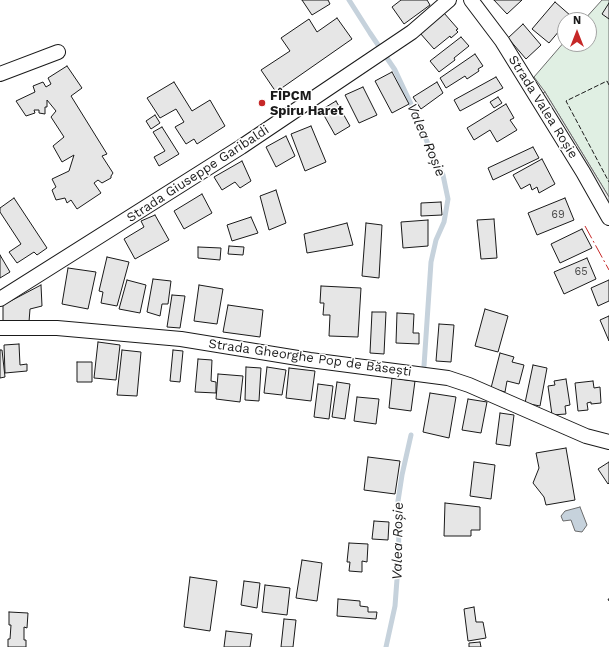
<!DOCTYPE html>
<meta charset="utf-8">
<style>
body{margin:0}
#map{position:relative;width:609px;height:647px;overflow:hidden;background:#fff;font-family:"Work Sans",sans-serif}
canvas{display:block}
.north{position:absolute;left:557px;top:12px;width:40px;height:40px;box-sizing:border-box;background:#fff;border:1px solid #a3a3a3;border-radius:50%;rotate:0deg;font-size:11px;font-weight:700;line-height:16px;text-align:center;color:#1a1a1a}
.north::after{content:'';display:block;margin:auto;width:14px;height:18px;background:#c62828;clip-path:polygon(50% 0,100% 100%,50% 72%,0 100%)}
</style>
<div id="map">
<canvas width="609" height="647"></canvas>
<div class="north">N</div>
</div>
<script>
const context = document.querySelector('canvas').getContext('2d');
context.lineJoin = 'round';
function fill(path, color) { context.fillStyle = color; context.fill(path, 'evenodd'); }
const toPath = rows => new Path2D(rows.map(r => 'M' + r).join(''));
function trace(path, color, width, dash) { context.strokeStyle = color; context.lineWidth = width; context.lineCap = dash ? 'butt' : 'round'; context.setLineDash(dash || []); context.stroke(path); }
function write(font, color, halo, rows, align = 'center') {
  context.font = font + ' "Work Sans",sans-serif'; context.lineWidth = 3; context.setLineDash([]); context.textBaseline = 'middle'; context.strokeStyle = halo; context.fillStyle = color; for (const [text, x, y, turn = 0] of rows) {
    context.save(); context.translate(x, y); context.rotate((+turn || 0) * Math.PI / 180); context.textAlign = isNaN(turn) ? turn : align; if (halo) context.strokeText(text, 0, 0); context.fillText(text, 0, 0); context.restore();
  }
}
const green = toPath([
 [602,0,609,0,609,197,545,92,534,77,565,41,565,44,589,44,589,20,584,20,602,0]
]);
fill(green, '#e0efe3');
trace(green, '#6a6a6a', 1);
const parking = toPath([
 [545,92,609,197,609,219,537,96,545,92]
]);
fill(parking, '#ededed');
trace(parking, '#6a6a6a', 1);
const water = toPath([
 [580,507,587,525,582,532,575,531,571,520,563,521,561,516,565,511,580,507]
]);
fill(water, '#c6d2dc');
trace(water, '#6a6a6a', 1);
trace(toPath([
 [349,0,370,33,395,70,419,121,431,152,443,175,448,199,444,222,436,240,431,262,424,366],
 [386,647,395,606,398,566,399,529,398,501,402,475,411,435]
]), '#c6d2dc', 5);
const building = toPath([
 [302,0,328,0,330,4,312,15,302,0],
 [401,0,427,0,430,5,404,24,392,7,401,0],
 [494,0,522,0,507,14,494,0],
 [555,2,571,16,568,20,565,20,565,24,549,43,532,29,555,2],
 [609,3,609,19,602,14,609,3],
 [444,13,458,29,456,30,458,32,451,38,450,36,434,49,420,33,444,13],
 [337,18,352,39,276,92,261,70,290,51,281,38,309,19,317,32,337,18],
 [523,24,541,45,526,59,508,38,523,24],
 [461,37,469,46,454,58,455,60,439,72,430,61,461,37],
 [475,54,483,66,478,69,479,71,467,79,465,76,446,88,440,78,475,54],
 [67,66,82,88,71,96,107,154,102,156,113,173,111,176,111,178,102,183,98,180,94,183,101,193,77,209,71,200,67,203,65,198,56,200,52,190,56,187,52,179,69,171,74,155,62,162,53,146,64,137,51,117,56,111,47,100,47,107,45,107,45,114,39,113,39,110,34,110,35,113,26,116,16,101,35,92,33,86,43,82,46,87,51,84,48,78,67,66],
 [392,72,409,104,392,113,375,81,392,72],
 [496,77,503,88,460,111,454,100,496,77],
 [174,82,192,111,210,100,225,126,197,144,194,139,186,144,175,127,184,122,176,109,160,118,147,98,174,82],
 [437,82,443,93,421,109,413,97,437,82],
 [363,87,377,115,359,123,345,95,363,87],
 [498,97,502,103,494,108,490,102,498,97],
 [336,101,350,126,335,135,321,110,336,101],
 [506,104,514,118,510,120,517,130,497,142,490,130,474,140,467,128,506,104],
 [155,115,160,123,151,129,146,121,155,115],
 [311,126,326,162,305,171,291,134,311,126],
 [162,127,179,154,159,166,154,157,165,151,153,132,162,127],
 [286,136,295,156,276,167,266,147,286,136],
 [533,147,539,158,493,180,488,168,533,147],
 [542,159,555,184,539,193,537,187,532,190,530,184,521,189,513,175,542,159],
 [242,161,251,181,240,188,235,182,222,190,214,177,242,161],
 [276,190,286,223,269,230,260,196,276,190],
 [202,194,212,213,184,229,174,211,202,194],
 [14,198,47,248,37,255,34,252,17,263,9,252,21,244,0,212,0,208,14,198],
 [565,198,574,220,537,235,528,213,565,198],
 [441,202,442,215,421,216,421,203,441,202],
 [155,215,169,240,135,259,124,239,144,227,141,221,155,215],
 [251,217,258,233,232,241,227,225,251,217],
 [494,219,497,258,481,259,477,220,494,219],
 [428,220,428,246,403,248,401,222,428,220],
 [347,223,353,245,307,253,304,234,347,223],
 [366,223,382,225,379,278,362,276,366,223],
 [582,229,592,248,560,263,551,244,582,229],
 [229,246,244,247,243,255,228,254,229,246],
 [198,247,221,248,220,260,198,258,198,247],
 [0,255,10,272,0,278,0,255],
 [107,257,129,262,117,306,101,303,103,292,99,291,107,257],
 [587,258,596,279,564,294,554,272,587,258],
 [68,268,96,272,88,309,62,304,68,268],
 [153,279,171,281,168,304,162,304,160,316,147,312,153,279],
 [127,280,146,285,140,313,119,309,127,280],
 [609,280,609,301,598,306,591,288,609,280],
 [41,285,42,306,30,309,29,322,3,322,3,305,41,285],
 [199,285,223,289,217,324,194,321,199,285],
 [321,286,361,288,358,337,329,336,330,315,323,315,324,303,320,303,321,286],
 [172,295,185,296,180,328,167,327,172,295],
 [228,305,263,310,260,337,223,332,228,305],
 [485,309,508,316,498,352,475,346,485,309],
 [372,312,386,312,384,354,370,353,372,312],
 [397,313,414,314,413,333,419,333,419,344,396,343,397,313],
 [609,316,609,341,600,320,609,316],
 [439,324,454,325,451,362,436,361,439,324],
 [98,342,120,345,116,380,94,378,98,342],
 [19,344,20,365,27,364,27,371,5,373,4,345,19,344],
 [0,350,2,350,5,377,0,378,0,350],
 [122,350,141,352,137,396,117,395,122,350],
 [173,350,183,351,180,382,170,381,173,350],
 [500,353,514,357,512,362,524,365,519,384,507,381,505,392,491,388,500,353],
 [198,359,212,360,211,381,216,382,216,393,195,392,198,359],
 [77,362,92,362,92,382,77,382,77,362],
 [533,365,547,368,540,406,525,403,533,365],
 [246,367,261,368,259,401,245,400,246,367],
 [267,367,286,370,282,395,264,393,267,367],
 [289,368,315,371,311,401,286,398,289,368],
 [218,374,243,376,240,402,216,399,218,374],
 [392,378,415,381,411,411,389,408,392,378],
 [566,379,570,405,565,406,566,414,552,415,548,386,555,385,554,381,566,379],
 [593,381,594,388,600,387,601,403,591,404,591,402,587,403,588,410,578,411,575,383,593,381],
 [337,382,350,384,345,419,332,417,337,382],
 [318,384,333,386,329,419,314,417,318,384],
 [430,393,456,397,449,438,423,432,430,393],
 [357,397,379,399,376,424,354,421,357,397],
 [468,399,487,402,481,433,462,430,468,399],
 [500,413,514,415,510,446,496,444,500,413],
 [566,448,575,500,546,505,544,497,533,483,539,468,536,453,566,448],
 [368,457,400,461,395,494,364,490,368,457],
 [474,462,495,465,491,499,470,496,474,462],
 [609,462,609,483,608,484,598,469,609,462],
 [445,503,480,507,480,530,471,530,471,536,444,536,445,503],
 [374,521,389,522,388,540,372,539,374,521],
 [349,543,368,544,367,562,362,561,362,572,349,571,350,562,347,562,349,543],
 [302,560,322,563,317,601,296,598,302,560],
 [190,577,217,581,210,631,184,627,190,577],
 [244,581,260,583,257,608,241,605,244,581],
 [265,585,290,588,287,615,262,612,265,585],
 [338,599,360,601,360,606,368,607,368,612,377,612,376,619,337,616,338,599],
 [474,607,476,622,483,622,486,638,468,641,464,609,474,607],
 [9,612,28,613,27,628,24,627,24,640,26,640,26,647,8,647,8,639,10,639,11,625,9,625,9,612],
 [284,619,296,620,293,647,281,647,284,619],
 [226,631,252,634,250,647,224,647,226,631],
 [480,642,481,647,469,647,469,643,480,642]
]);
fill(building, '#e6e6e6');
trace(building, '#1a1a1a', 1);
const street = toPath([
 [471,0,502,41,583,172,609,218],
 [0,74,58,52],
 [0,299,241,147,412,32,449,0],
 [0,328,57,328,181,339,310,360,448,378,469,385,586,436,609,442]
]);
trace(street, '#1a1a1a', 16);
trace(street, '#fff', 14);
trace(toPath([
 [609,85,607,81,566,101,609,182],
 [609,599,608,599,609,601]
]), '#1a1a1a', 1, [5, 2]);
trace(toPath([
 [585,226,609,270]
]), '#c62828', 1, [14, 3, 2, 3]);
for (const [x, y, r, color] of [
 [262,103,4,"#c62828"]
]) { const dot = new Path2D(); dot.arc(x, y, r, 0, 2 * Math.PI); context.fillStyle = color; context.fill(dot); trace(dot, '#fff', 1.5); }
write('11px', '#4d4d4d', null, [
 ["69",558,215],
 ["65",581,272]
]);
write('bold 13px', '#1a1a1a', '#fff', [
 ["FÎPCM",270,96],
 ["Spiru Haret",270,111]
], 'left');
write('13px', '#1a1a1a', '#fff', [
 ["Strada Valea Roșie",543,107,58],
 ["Strada Giuseppe Garibaldi",198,174,-33],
 ["Strada Gheorghe Pop de Băsești",310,358,8]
]);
write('italic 14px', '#1a1a1a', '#fff', [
 ["Valea Roșie",426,140,67],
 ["Valea Roșie",398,541,-89]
]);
</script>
